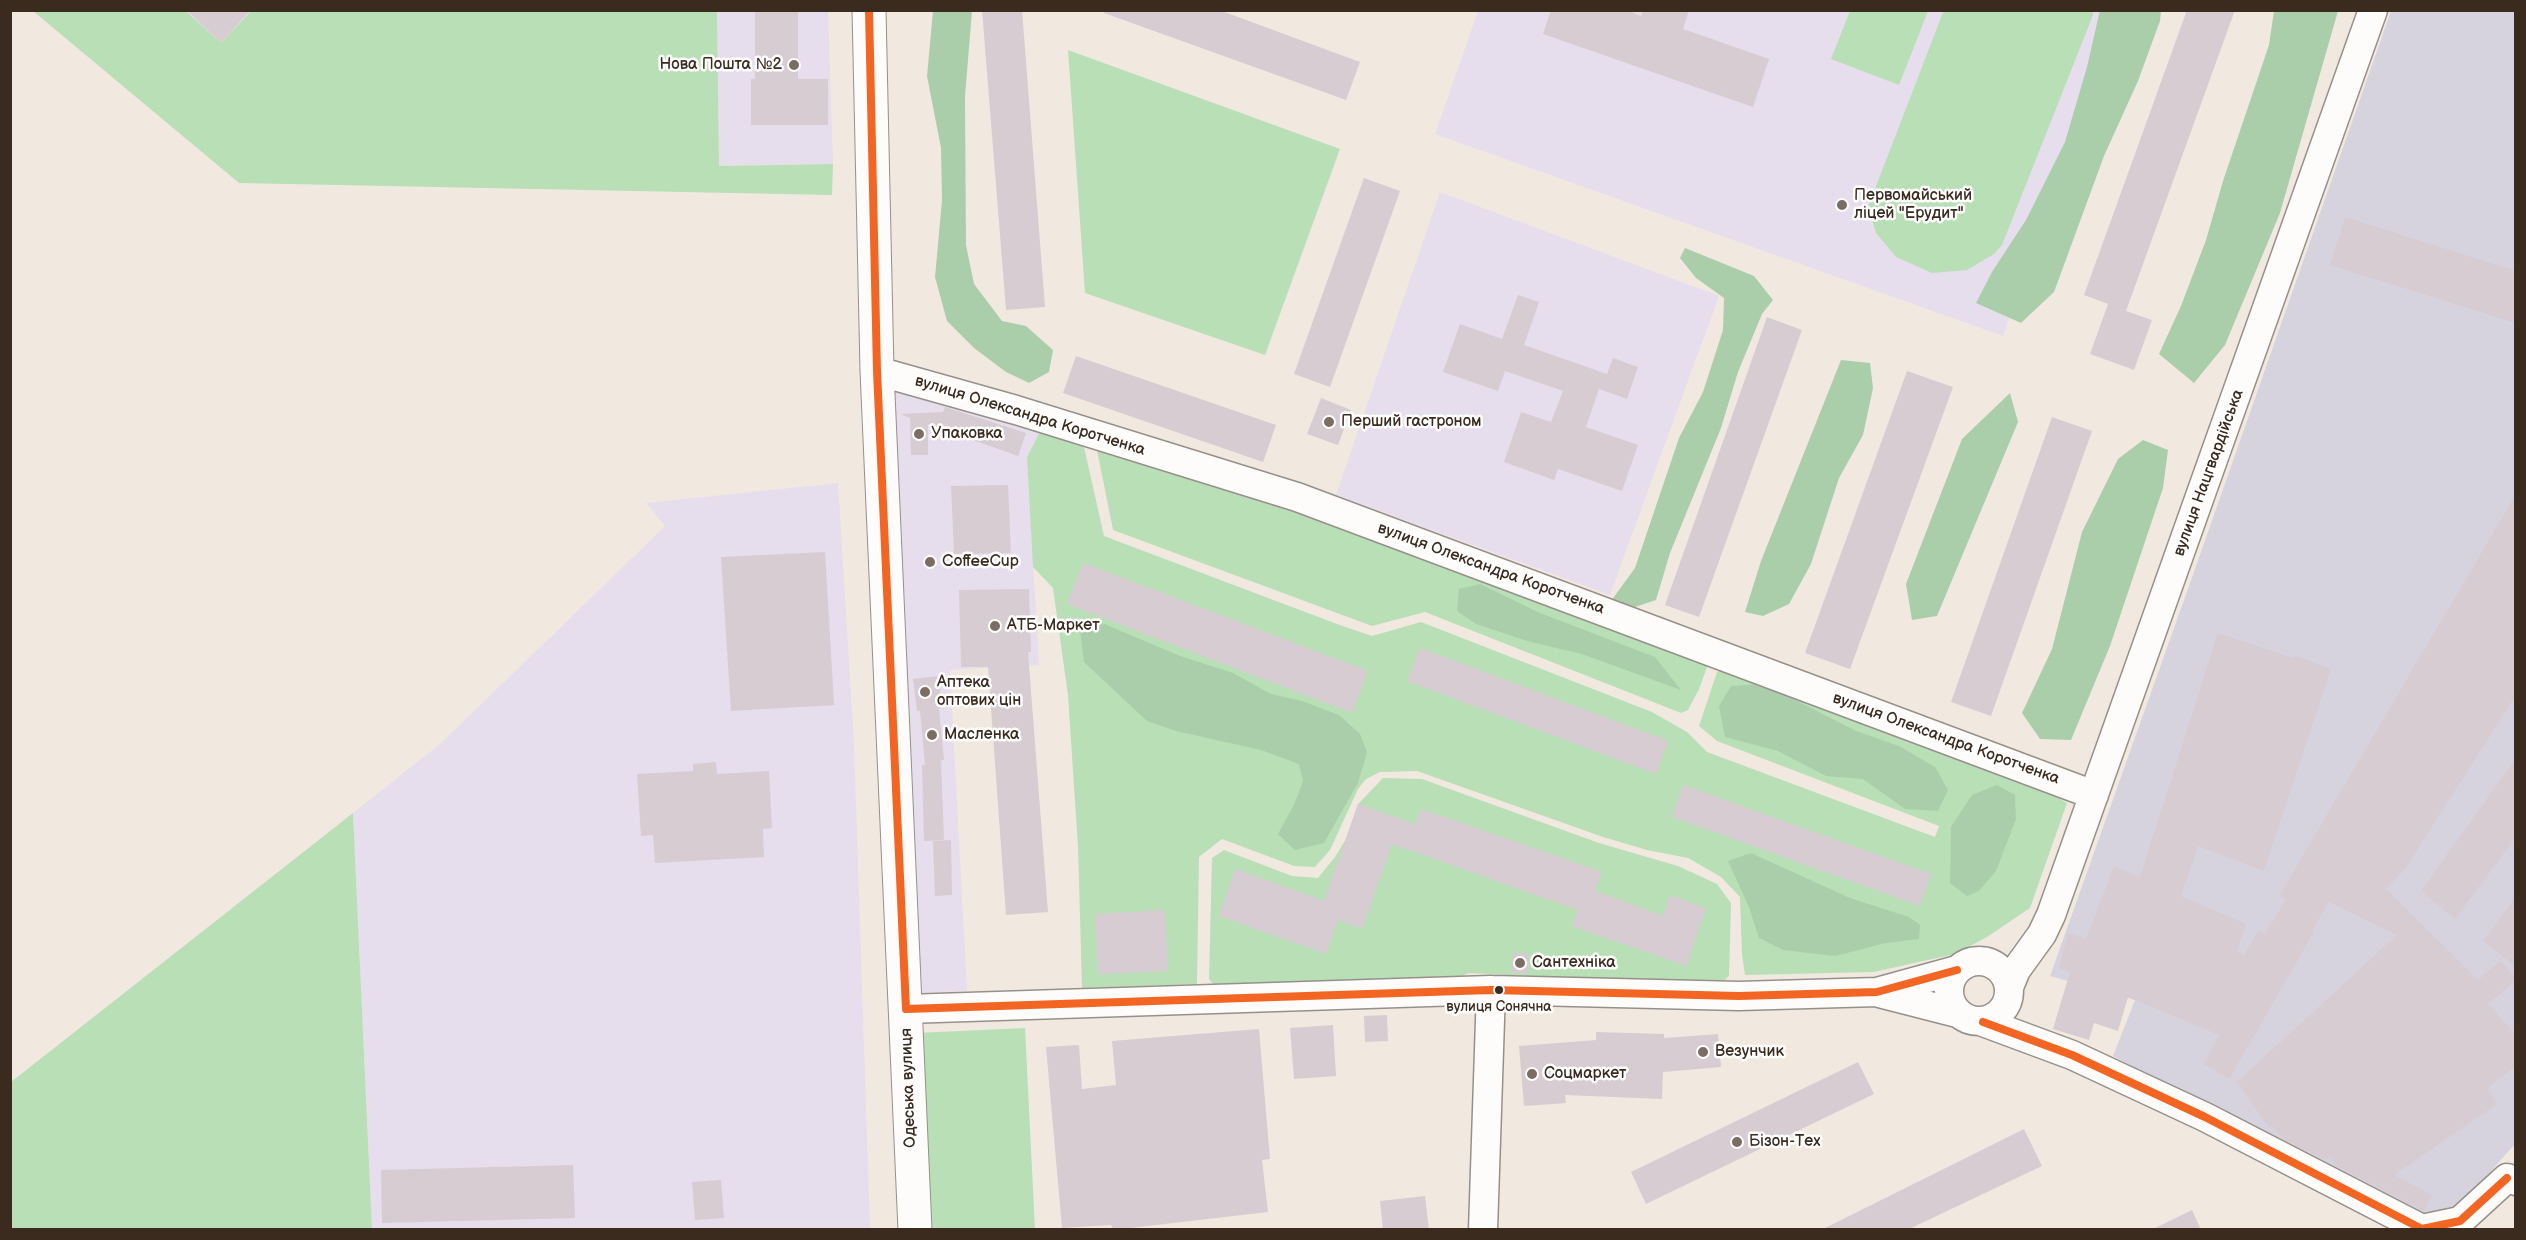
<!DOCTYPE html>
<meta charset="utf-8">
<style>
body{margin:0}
#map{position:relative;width:2526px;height:1240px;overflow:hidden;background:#f1e9e0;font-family:"Balsamiq Sans",sans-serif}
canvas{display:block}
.frame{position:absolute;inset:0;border:12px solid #3b2a1e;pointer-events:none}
</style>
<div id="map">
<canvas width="2526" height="1240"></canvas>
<div class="frame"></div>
</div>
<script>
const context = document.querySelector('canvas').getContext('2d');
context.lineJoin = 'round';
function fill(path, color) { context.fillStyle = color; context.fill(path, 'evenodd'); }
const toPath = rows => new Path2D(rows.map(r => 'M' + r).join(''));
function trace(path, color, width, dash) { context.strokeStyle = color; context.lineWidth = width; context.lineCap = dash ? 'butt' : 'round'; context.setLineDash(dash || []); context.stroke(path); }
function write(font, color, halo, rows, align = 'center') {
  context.font = font + ' "Balsamiq Sans",sans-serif'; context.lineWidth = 5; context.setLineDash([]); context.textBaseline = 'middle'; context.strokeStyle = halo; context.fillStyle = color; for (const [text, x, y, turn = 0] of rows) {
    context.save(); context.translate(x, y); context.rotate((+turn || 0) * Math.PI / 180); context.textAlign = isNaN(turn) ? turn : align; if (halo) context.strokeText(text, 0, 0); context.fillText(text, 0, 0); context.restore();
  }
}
fill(toPath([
 [717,11,828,11,833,164,719,166],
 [1478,11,2119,11,2003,336,1435,134],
 [1440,192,1719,296,1610,595,1336,495],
 [894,382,1043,426,1027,457,1039,665,950,670,967,991,918,993],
 [838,483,854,744,870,1229,372,1229,353,813,440,744,665,526,646,503]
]), '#e6deec');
fill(toPath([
 [2391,11,2515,11,2515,1144,2449,1218,2428,1223,2113,1056,2135,1000,2050,976,2189,586]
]), '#d7d3de');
fill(toPath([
 [1944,10,2093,10,2093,15,2002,245,1994,254,1967,270,1932,273,1896,257,1876,233,1868,207],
 [33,11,186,11,221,43,251,11,717,11,719,166,833,164,832,195,239,183],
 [1850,11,1928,11,1899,85,1831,59],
 [1068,50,1340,149,1265,355,1085,293],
 [1043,426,1082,438,1104,536,1337,624,1372,636,1421,622,1652,712,1687,732,1707,752,1935,837,1939,826,1717,741,1699,726,1717,672,1729,667,2040,787,2067,803,2030,908,1987,937,1955,954,1874,972,1745,975,1742,955,1740,897,1721,877,1688,858,1647,850,1603,837,1417,771,1380,772,1366,779,1358,789,1330,850,1315,867,1294,866,1222,839,1199,857,1197,984,1082,988,1078,847,1068,695,1053,588,1033,567,1027,457],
 [1103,443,1279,497,1702,659,1707,667,1699,689,1688,710,1681,713,1425,612,1372,626,1113,530,1097,450],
 [1383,778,1422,779,1599,843,1678,866,1717,884,1731,903,1729,976,1722,983,1602,980,1469,973,1457,978,1214,985,1209,979,1212,858,1224,850,1292,876,1318,878,1335,857,1346,839,1358,804],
 [353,813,372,1229,11,1229,11,1082],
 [1025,1028,1035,1229,925,1229,916,1033]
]), '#b9dfb6');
fill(toPath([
 [2100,10,2161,11,2160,21,2138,81,2104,156,2054,292,2021,323,1976,303,1992,272,2026,220,2065,142,2087,67],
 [933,11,972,11,965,96,966,245,974,284,1002,321,1026,326,1053,350,1049,372,1029,383,1006,372,974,348,947,321,935,277,942,200,941,148,927,76],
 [2274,11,2338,11,2280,213,2225,345,2194,383,2159,354,2181,306,2206,240,2223,181,2269,45],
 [1685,248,1754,276,1773,300,1762,314,1738,372,1721,428,1670,553,1656,600,1635,607,1611,601,1635,568,1679,438,1703,392,1723,330,1724,298,1696,278,1680,258],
 [1841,360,1870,363,1873,388,1863,435,1839,478,1811,564,1789,604,1763,616,1745,612,1761,561],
 [2010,393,2018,422,1937,616,1912,620,1906,584,1962,439],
 [2143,440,2168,450,2163,488,2110,646,2071,740,2040,739,2022,713,2052,649,2082,532,2118,459],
 [1480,584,1540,613,1655,657,1681,690,1582,654,1527,641,1476,624,1457,611,1459,589],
 [1088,617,1180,656,1233,673,1271,694,1302,701,1339,715,1360,734,1367,752,1358,783,1324,843,1295,850,1278,834,1294,805,1303,781,1299,764,1261,750,1176,731,1147,721,1084,662,1080,629],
 [1764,684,1856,731,1899,746,1935,767,1948,790,1938,811,1905,809,1863,779,1826,776,1778,751,1725,737,1719,706,1731,686],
 [1997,785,2015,795,2016,819,1996,871,1979,891,1967,896,1950,883,1951,827,1972,795],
 [1751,853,1850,898,1909,917,1920,925,1919,939,1886,943,1835,956,1783,950,1759,938,1749,907,1728,861]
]), '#aaceaa');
fill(toPath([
 [186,10,251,10,221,43],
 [755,10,798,10,798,79,828,79,828,125,751,125,751,79,755,79],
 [982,10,1022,10,1045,307,1006,310],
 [1105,10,1219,10,1360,62,1346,100,1104,13],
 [1551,10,1626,10,1641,16,1643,10,1689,10,1683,29,1769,59,1753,107,1543,34],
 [2187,10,2235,10,2126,311,2152,320,2134,370,2090,354,2108,304,2084,295],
 [1364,178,1400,191,1330,387,1294,374],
 [2345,217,2516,271,2516,323,2330,265],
 [1518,295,1539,302,1524,345,1607,374,1613,358,1638,367,1627,399,1599,389,1586,427,1638,445,1622,491,1558,469,1554,480,1504,462,1521,412,1551,422,1563,391,1505,371,1498,391,1443,372,1460,324,1502,339],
 [1767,317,1802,330,1699,617,1665,605],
 [1076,356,1276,425,1263,462,1063,393],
 [1907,371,1953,387,1850,669,1805,653],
 [1321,398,1351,410,1338,445,1307,434],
 [945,407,1026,433,1018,456,928,424,928,455,911,455,910,418,901,414,943,412],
 [2052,417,2092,431,1991,716,1951,702],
 [1008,485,1011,553,954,554,951,486],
 [2516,494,2516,695,2405,869,2386,889,2478,980,2500,961,2516,978,2516,980,2488,1004,2516,1035,2516,1066,2488,1088,2497,1104,2394,1175,2432,1195,2424,1211,2336,1166,2330,1156,2325,1160,2285,1140,2272,1126,2269,1128,2237,1082,2397,935,2329,902,2312,931,2314,932,2229,1079,2204,1064,2219,1035,2128,997,2118,1031,2094,1023,2089,1040,2053,1029,2070,972,2059,968,2068,933,2086,939,2114,866,2140,877,2218,633,2293,658,2294,655,2331,669,2264,871,2198,846,2181,896,2246,924,2237,951,2244,955,2259,930,2265,933,2286,900,2279,896],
 [825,552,834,705,731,711,721,557],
 [1083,563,1368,671,1352,713,1067,604],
 [1029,589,1031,652,1028,652,1048,912,1006,915,988,667,961,667,959,590],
 [1420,648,1668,741,1656,774,1407,681],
 [939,676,942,708,939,709,944,760,941,760,944,840,924,841,922,765,925,765,920,711,917,711,913,679],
 [2516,758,2516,837,2455,919,2421,891],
 [716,762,717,774,769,771,772,828,763,829,764,857,655,863,653,835,641,836,637,774,693,771,693,764],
 [1683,785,1931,874,1920,906,1672,817],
 [1358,804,1415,824,1421,809,1602,872,1595,891,1663,916,1670,895,1706,908,1686,966,1572,926,1578,910,1392,844,1362,929,1338,920,1326,954,1219,916,1235,869,1324,901],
 [951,840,952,895,935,896,933,841],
 [2516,896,2516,967,2483,941],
 [1165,910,1168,971,1098,974,1095,914],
 [1513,952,1529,954,1527,974,1511,972],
 [1387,1015,1388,1041,1365,1042,1364,1016],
 [1333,1025,1336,1076,1294,1079,1290,1028],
 [1259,1029,1270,1159,1262,1160,1268,1212,1113,1230,1111,1225,1062,1228,1046,1047,1079,1045,1082,1089,1116,1085,1112,1041],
 [1596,1032,1664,1034,1664,1038,1718,1034,1721,1067,1663,1072,1662,1099,1565,1095,1566,1103,1524,1106,1519,1046,1596,1040],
 [1858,1062,1874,1094,1646,1204,1631,1172],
 [2024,1129,2042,1166,1907,1230,1821,1230],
 [573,1165,575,1218,382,1223,381,1170],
 [721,1180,724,1218,695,1220,692,1182],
 [1425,1196,1429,1230,1383,1230,1380,1201],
 [2192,1210,2201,1230,2151,1230]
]), '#d7ccd1');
const minor = toPath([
 [877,371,1016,410,1297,497,2094,795],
 '1949 991a30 30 0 1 1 60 0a30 30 0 1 1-60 0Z',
 [2009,987,2016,970,2042,934,2051,915,2373,10],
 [1879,993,1957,1013],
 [906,1009,1491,990,1739,996,1877,992,1957,970],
 [1983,1022,2072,1055,2205,1117,2422,1229,2460,1221,2507,1178,2516,1181],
 [1483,1230,1491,990]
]);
const major = toPath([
 [869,10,877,371,915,1230]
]);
trace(minor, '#97908a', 31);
trace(major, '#97908a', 35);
trace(minor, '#fdfcfa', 28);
trace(major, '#fdfcfa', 33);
trace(toPath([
 [869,10,877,371,906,1009],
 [906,1009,1491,990,1739,996,1877,992,1957,970],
 [1983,1022,2072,1055,2205,1117,2422,1229,2460,1221,2507,1178]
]), '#f26522', 8);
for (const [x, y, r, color] of [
 [794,65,6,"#7b6d62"],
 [1842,205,6,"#7b6d62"],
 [1329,422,6,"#7b6d62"],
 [919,434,6,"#7b6d62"],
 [930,562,6,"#7b6d62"],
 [995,626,6,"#7b6d62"],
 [925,692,6,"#7b6d62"],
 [932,735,6,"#7b6d62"],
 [1520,963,6,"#7b6d62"],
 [1499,990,5,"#3b2a1e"],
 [1703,1052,6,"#7b6d62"],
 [1532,1074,6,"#7b6d62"],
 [1737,1142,6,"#7b6d62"]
]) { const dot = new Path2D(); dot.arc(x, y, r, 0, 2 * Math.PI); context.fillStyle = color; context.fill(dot); trace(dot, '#fff', 2); }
write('14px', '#3b2a1e', '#fff', [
 ["вулиця Сонячна",1499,1007]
]);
write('16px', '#3b2a1e', '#fff', [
 ["Нова Пошта №2",782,65,"right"],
 ["Первомайський",1854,196],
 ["ліцей \"Ерудит\"",1854,214],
 ["Перший гастроном",1341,422],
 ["Упаковка",931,434],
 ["CoffeeCup",942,562],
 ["АТБ-Маркет",1007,626],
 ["Аптека",937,683],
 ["оптових цін",937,701],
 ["Масленка",944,735],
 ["Сантехніка",1532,963],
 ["Везунчик",1715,1052],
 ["Соцмаркет",1544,1074],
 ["Бізон-Тех",1749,1142]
], 'left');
write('16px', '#3b2a1e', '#fff', [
 ["вулиця Олександра Коротченка",1030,416,17],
 ["вулиця Нацгвардійська",2209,473,-70],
 ["вулиця Олександра Коротченка",1491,569,20],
 ["вулиця Олександра Коротченка",1946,739,20],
 ["Одеська вулиця",909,1088,-92]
]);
</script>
